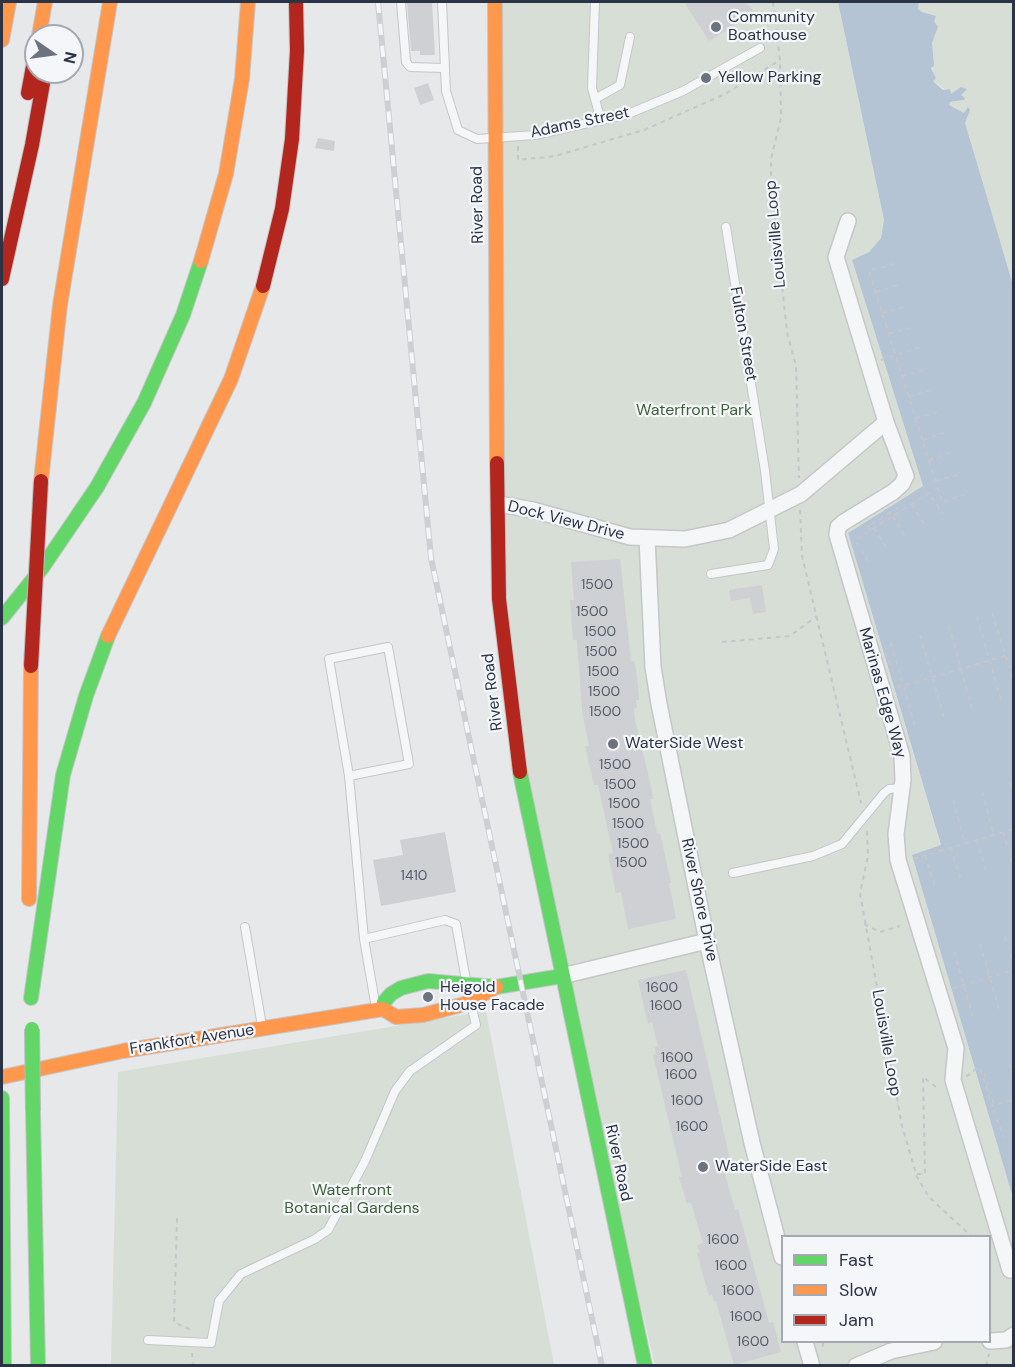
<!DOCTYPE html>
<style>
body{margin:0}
#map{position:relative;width:1015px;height:1367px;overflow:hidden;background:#e6e8ea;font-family:"DM Sans",sans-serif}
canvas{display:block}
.frame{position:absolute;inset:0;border:3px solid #2b3445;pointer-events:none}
.legend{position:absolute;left:781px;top:1235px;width:210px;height:108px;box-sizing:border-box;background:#f4f6f9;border:2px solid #a4a8b1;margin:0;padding:8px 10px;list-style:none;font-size:18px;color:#2b3445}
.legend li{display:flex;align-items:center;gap:12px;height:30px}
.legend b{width:30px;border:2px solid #a4a8b1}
.north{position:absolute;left:24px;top:24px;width:60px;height:60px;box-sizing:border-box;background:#f4f6f9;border:2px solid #a4a8b1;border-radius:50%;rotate:103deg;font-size:16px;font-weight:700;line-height:24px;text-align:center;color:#2b3445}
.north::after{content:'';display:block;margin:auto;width:21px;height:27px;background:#6c737f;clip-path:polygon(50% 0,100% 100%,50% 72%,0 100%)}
</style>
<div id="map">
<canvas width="1015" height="1367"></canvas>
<div class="frame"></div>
<ul class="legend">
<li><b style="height:8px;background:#63d668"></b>Fast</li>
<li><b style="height:8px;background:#ff974d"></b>Slow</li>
<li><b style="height:8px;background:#b3261e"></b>Jam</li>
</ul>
<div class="north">N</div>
</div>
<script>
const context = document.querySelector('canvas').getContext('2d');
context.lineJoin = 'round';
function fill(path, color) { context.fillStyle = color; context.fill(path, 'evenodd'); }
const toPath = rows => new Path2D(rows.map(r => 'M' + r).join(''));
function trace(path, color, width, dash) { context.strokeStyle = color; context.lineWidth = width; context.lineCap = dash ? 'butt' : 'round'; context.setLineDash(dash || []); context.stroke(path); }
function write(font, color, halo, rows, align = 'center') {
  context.font = font + ' "DM Sans",sans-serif'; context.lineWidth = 4.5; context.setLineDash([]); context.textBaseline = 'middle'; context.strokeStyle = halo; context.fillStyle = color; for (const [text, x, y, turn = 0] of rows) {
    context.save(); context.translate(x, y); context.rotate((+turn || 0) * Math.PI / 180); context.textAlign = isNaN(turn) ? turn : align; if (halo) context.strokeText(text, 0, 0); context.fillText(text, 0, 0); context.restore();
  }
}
fill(toPath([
 [492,2,838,2,884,220,881,238,869,252,852,260,923,486,848,533,941,846,912,855,1013,1198,1013,1365,655,1365,562,976,499,599],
 [782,1236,990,1236,990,1342,782,1342],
 [919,2,1013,2,1013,285,964,123,968,117,948,105,950,102,964,100,959,91,951,94,933,81,932,42,936,34,918,9],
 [486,1011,554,1365,111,1366,118,1072]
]), '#d6ded6');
fill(toPath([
 [838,2,919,2,918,9,922,12,936,16,934,21,938,27,932,43,934,66,931,68,936,78,933,81,943,90,950,89,951,94,961,87,967,89,961,95,965,98,964,100,950,102,949,105,964,113,968,107,970,110,965,123,1013,285,1013,1198,912,855,941,845,848,533,923,486,852,260,869,252,881,238,884,220]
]), '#b4c4d5');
fill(toPath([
 [407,2,432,2,435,55,420,55,420,51,411,51],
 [684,2,746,2,754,12,709,41],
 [428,83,434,100,420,105,414,88],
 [318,138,335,141,334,151,315,148],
 [620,559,631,661,634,661,636,669,639,700,636,700,637,708,634,708,635,720,651,786,653,799,650,799,656,828,657,834,660,833,671,883,669,883,676,919,628,929,621,892,616,893,608,854,613,853,598,785,594,785,585,746,589,746,582,710,577,640,573,640,570,600,574,600,571,562],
 [762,585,766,612,753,614,750,598,731,601,729,590],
 [445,832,456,892,381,906,373,860,403,855,400,840],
 [686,970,730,1159,727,1159,728,1167,723,1168,735,1210,738,1209,769,1323,773,1322,781,1352,734,1365,716,1301,714,1301,712,1295,709,1296,697,1253,700,1252,697,1245,703,1243,691,1202,687,1204,679,1177,682,1177,653,1055,656,1054,655,1047,658,1046,652,1022,648,1024,638,980]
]), '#ced0d3');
const lane = toPath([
 [401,2,406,62,410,67,443,68],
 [442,2,446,91,458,130,477,139,535,135,628,114,683,91,760,48],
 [595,2,592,88,601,121],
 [595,99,620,85,630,37],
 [711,574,768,565,774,549,765,471,726,227],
 [349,776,409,764,388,647,329,659,349,776,364,939],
 [733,873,813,856,842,844,884,793,889,789,902,788],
 [245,927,262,1026],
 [376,1008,364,939,445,920,456,924,466,980],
 [148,1340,211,1343,219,1301,241,1274,315,1239,328,1230,365,1161,395,1091,410,1071,476,1025,471,1004]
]);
const street = toPath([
 [848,221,836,257,886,422,906,476,902,484,893,492,844,522,838,527,837,535,902,756,903,780,896,834,898,860,956,1048,953,1080,1010,1270],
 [499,504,533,510,630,537,685,539,729,530,801,494,886,422],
 [647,538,653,667,659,704,707,941,752,1143,782,1257],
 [562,976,707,941],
 [990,1341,1006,1340,1014,1335],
 [805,1342,812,1366],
 [856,1366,891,1351,934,1342]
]);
const fast = toPath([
 [2,618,42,568,97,487,144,403,183,315,201,261],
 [520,772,645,1366],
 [31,998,63,775,86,696,108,636],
 [383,1009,384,1002,391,994,401,988,428,981,496,987,562,976],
 [2,1098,4,1366],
 [33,1111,38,1366]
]);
const slow = toPath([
 [495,2,497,463],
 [39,36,45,2],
 [2,40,9,2],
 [201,261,226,174,242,79,248,2],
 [41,481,60,305,110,2],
 [108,636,231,379,263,286],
 [29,899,31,666],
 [2,1077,123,1051,383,1009,396,1017,423,1015,465,1004,496,987]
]);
const jam = toPath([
 [28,93,36,50],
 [2,279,32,145,45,72],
 [263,286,282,209,292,139,297,51,296,2],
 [497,463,499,599,520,772]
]);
trace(lane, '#c4c6c8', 10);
trace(street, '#c4c6c8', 18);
trace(fast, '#c4c6c8', 16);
trace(slow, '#c4c6c8', 16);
trace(jam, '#c4c6c8', 16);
trace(toPath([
 [773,2,780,60,781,118,771,159,771,183,787,332,796,366,799,478],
 [518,146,518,160,555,156,644,130,725,94,780,60],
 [894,264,869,271,942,502,967,494],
 [876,292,901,284],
 [882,313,907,306],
 [889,334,914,327],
 [881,360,921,347],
 [902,376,927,369],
 [909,397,934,389],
 [916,418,941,411],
 [923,440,946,432],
 [929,460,953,452],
 [936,481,960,474],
 [912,504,925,526],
 [800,510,802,556,861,803],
 [893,516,906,538],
 [874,528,887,549],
 [870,530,868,526,898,508,896,506],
 [868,561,855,540,929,493,943,514],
 [992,613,1014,682],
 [977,617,1002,703],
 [949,626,973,712],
 [920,635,945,721],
 [722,642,790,636,817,616],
 [891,643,916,729],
 [886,652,898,687,1005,656],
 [1010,783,1014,794],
 [982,792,994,835],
 [953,800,965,843],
 [867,831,868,856,860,893,902,1126,917,1177,929,1197,971,1236],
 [1003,832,1013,865],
 [977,840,987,873],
 [951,848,961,880],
 [925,855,935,888],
 [913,859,1014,829],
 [864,924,880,932,900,926],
 [1005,937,1014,964],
 [980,944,999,1009],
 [954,952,973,1017],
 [953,988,1014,970],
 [1009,1064,1014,1078],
 [973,1071,980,1068,992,1106,1014,1099],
 [984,1073,994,1105],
 [966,1076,974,1073],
 [993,1110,1004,1137],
 [917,1174,925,1174,923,1077,936,1087],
 [177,1218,174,1322,189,1329,190,1333],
 [990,1296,990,1306],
 [823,1342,823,1348],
 [192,1353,193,1366],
 [986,1366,989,1354]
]), '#c5c6ca', 2, [4.5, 4.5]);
trace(lane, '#f5f6f7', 8);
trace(street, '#f5f6f7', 15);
trace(fast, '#63d668', 14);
trace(slow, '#ff974d', 14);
trace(jam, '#b3261e', 14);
const rail = toPath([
 [378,2,431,558,602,1366]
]);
trace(rail, '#cecfd2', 6);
trace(rail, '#f4f6f9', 4, [11]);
const fastBridge = toPath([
 [32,1029,33,1111]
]);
const jamBridge = toPath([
 [31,666,41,481]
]);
trace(fastBridge, '#b8bbbf', 16, []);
trace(jamBridge, '#b8bbbf', 16, []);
trace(fastBridge, '#63d668', 14);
trace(jamBridge, '#b3261e', 14);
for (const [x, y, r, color] of [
 [716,27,6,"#6c737f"],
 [706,78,6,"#6c737f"],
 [613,744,6,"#6c737f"],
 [428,997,6,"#6c737f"],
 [703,1167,6,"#6c737f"]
]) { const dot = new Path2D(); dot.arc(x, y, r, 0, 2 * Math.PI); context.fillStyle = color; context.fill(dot); trace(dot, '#f4f6f9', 2); }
write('14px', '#545c69', null, [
 ["1500",597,585],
 ["1500",592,612],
 ["1500",600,632],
 ["1500",601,652],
 ["1500",603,672],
 ["1500",604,692],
 ["1500",605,712],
 ["1500",615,765],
 ["1500",620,785],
 ["1500",624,804],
 ["1500",628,824],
 ["1500",633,844],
 ["1500",631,863],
 ["1410",414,876],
 ["1600",662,988],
 ["1600",666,1006],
 ["1600",677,1058],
 ["1600",681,1075],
 ["1600",687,1101],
 ["1600",692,1127],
 ["1600",723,1240],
 ["1600",731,1266],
 ["1600",738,1291],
 ["1600",746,1317],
 ["1600",753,1342]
]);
write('16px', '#2b3445', '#f4f6f9', [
 ["Community",728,18],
 ["Boathouse",728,36],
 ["Yellow Parking",718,78],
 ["WaterSide West",625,744],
 ["Heigold",440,988],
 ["House Facade",440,1006],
 ["WaterSide East",715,1167]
], 'left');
write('16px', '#2b3445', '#f4f6f9', [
 ["Adams Street",580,123,-12],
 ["River Road",478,205,-91],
 ["Louisville Loop",776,234,-95],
 ["Fulton Street",743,334,80],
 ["Dock View Drive",566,521,14],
 ["River Road",493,692,-97],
 ["Marinas Edge Way",882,693,74],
 ["River Shore Drive",699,900,78],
 ["Frankfort Avenue",192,1040,-9],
 ["Louisville Loop",886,1043,80],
 ["River Road",618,1163,78]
]);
write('16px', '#3f6138', '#f4f6f9', [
 ["Waterfront Park",694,411],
 ["Waterfront",352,1191],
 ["Botanical Gardens",352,1209]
]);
</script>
